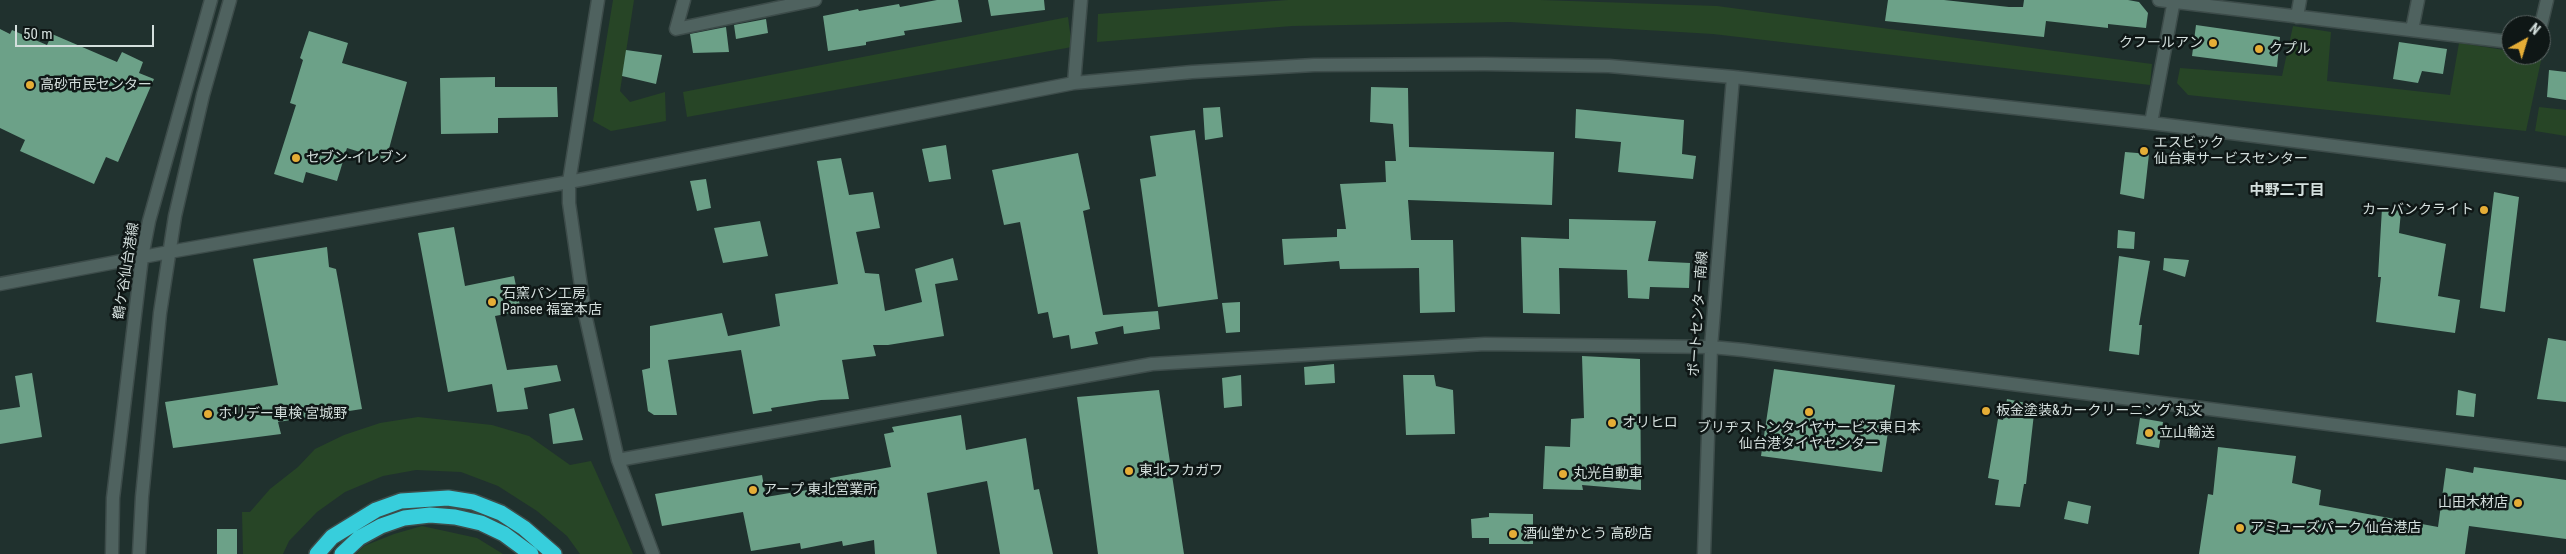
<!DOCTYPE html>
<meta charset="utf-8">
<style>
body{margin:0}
#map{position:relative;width:2566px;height:554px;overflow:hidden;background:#20312e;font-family:"Roboto Condensed",sans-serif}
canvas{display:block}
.north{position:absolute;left:2501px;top:15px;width:50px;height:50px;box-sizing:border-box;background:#0f1716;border:1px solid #5e6766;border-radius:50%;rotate:39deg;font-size:14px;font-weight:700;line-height:20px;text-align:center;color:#d4dfdd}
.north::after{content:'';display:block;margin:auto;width:18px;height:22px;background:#e5ad36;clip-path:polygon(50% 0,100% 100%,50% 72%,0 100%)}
.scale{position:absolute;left:15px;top:25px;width:139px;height:22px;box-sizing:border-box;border:2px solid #d4dfdd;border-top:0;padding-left:6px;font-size:15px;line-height:18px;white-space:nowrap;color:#d4dfdd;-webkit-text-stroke:4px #0f1716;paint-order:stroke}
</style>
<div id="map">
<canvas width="2566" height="554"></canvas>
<div class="north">N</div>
<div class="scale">50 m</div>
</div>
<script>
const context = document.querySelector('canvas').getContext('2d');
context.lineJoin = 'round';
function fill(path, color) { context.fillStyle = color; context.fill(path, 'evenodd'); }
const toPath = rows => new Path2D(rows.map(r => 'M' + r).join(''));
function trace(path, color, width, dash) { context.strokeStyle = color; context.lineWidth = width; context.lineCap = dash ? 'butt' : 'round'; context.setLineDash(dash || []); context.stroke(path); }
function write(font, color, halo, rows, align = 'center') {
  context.font = font + ' "Roboto Condensed","Noto Sans JP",sans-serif'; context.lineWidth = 5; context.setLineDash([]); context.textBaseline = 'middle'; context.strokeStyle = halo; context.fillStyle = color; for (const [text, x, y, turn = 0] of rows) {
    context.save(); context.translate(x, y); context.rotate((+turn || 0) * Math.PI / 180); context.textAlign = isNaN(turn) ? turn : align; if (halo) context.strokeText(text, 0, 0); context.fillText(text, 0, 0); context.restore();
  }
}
fill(toPath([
 [613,0,634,0,620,91,630,102,665,92,666,121,611,131,593,121],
 [1288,0,1541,0,1717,6,2152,64,2150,85,1713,34,1510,22,1292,26,1097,42,1098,14],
 [1068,17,1072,47,687,117,683,92],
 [2293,26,2331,32,2327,81,2450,95,2459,43,2511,51,2511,55,2542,56,2526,131,2188,95,2177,83,2180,68,2282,76],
 [2539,107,2566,110,2566,136,2535,131],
 [418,417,492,425,529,436,570,465,591,461,633,554,580,554,567,536,537,511,498,486,461,472,416,470,383,476,345,492,317,512,289,541,283,554,243,554,242,512,250,512,270,489,298,467,315,449,344,435,380,423],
 [422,526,477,538,503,554,356,554,364,546,394,534]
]), '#274526');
fill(toPath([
 [937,0,958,0,962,22,904,31,905,35,866,42,866,45,828,51,823,16,858,9,859,11,899,4,900,7],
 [988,0,1044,0,1045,10,991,16],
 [1888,0,1944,0,2009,7,2023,7,2024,0,2128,0,2139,2,2148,13,2146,28,2108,24,2108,28,2046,21,2044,37,1885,21],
 [766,19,768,33,736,39,734,25],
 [2196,25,2280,37,2277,67,2192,56],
 [726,27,729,52,693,53,690,34],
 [0,29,10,34,12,30,47,45,52,34,117,62,122,52,143,62,139,73,154,79,118,162,106,157,94,184,20,151,25,140,0,128],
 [309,31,348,43,342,63,407,82,386,160,347,148,337,181,306,172,303,183,274,174,296,105,290,103,303,60,300,58],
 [2399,42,2447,49,2443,74,2422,71,2418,83,2393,79],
 [626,50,662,55,656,84,622,76],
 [2549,70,2566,72,2566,100,2547,97],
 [495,77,495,87,557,87,558,117,498,118,498,133,441,134,440,78],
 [1371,87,1408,88,1409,147,1554,152,1552,205,1408,200,1411,240,1453,240,1455,312,1420,313,1419,268,1340,269,1339,261,1284,265,1282,239,1337,237,1337,229,1346,229,1340,184,1386,182,1385,161,1396,161,1393,124,1370,122],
 [1220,107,1223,137,1205,140,1203,108],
 [1576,109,1684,120,1682,154,1696,156,1693,179,1618,172,1621,142,1575,138],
 [1195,130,1218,299,1158,307,1140,179,1156,176,1150,136],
 [946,145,951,179,929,182,922,149],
 [2125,152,2149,154,2144,199,2120,194],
 [1078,153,1090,209,1083,211,1103,315,1158,311,1160,329,1124,334,1123,326,1095,332,1098,344,1071,349,1069,335,1053,338,1048,312,1038,314,1020,222,1004,225,992,170],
 [841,158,849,195,873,192,880,228,856,232,865,273,879,274,885,311,922,302,915,269,953,258,958,280,935,284,944,336,888,345,873,345,876,356,842,360,849,399,821,400,771,408,772,411,753,414,741,350,668,360,677,415,654,415,648,411,642,370,650,368,650,326,722,313,728,336,780,326,775,294,838,284,817,161],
 [706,179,711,208,697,211,690,181],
 [2494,192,2519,197,2505,312,2480,308],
 [2382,208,2401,211,2399,233,2446,244,2438,296,2460,300,2455,333,2376,322,2381,277,2378,277],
 [1569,219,1656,221,1648,261,1690,263,1689,288,1650,287,1649,299,1628,298,1627,270,1559,268,1560,314,1523,313,1521,237,1569,239],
 [760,221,768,256,723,263,714,228],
 [454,227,465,286,514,276,521,311,495,316,507,370,557,365,561,381,524,388,528,409,497,412,492,384,448,392,418,233],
 [2118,230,2135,232,2134,249,2117,248],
 [327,247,329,267,336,269,362,409,278,422,281,434,173,448,165,402,278,385,253,259],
 [2119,256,2150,261,2139,325,2142,325,2139,355,2109,351],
 [2164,258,2189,260,2185,277,2163,270],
 [1240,302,1240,332,1226,333,1222,303],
 [2548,338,2566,341,2566,402,2537,399],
 [1582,356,1640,359,1641,490,1582,485,1583,490,1543,489,1545,446,1570,447,1571,419,1584,418],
 [1334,364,1335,383,1305,385,1304,367],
 [1774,369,1895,385,1882,472,1761,456],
 [32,373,42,437,0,444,0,410,20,407,15,376],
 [1241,375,1242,406,1224,408,1222,378],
 [1403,375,1434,375,1436,386,1453,390,1455,434,1406,435],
 [1159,390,1184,554,1098,554,1077,397],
 [2458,390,2476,394,2474,417,2456,415],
 [2007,399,2035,405,2026,484,2024,484,2020,507,1995,505,1999,480,1988,478,1998,419,2003,420],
 [574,408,583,440,553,444,549,414],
 [961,415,966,450,1026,438,1034,490,1039,489,1053,554,1000,554,987,481,927,493,937,554,875,554,874,540,843,546,842,541,801,549,800,543,751,551,743,512,662,526,655,494,762,475,766,497,831,486,830,478,891,467,884,434,894,432,892,427],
 [2140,418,2163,422,2159,448,2136,444],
 [2218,447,2296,456,2292,483,2321,490,2319,505,2438,527,2446,468,2473,473,2474,467,2566,480,2566,539,2469,526,2465,554,2199,554,2208,494,2213,495],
 [2068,501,2091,506,2088,524,2064,519],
 [1489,513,1533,514,1533,544,1489,544,1489,538,1472,538,1471,519,1489,517],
 [217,529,237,529,237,554,217,554]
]), '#6ca188');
const minor = toPath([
 [598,0,569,182,569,203,585,314,618,460,653,554],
 [684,0,676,29,815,0],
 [2159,0,2511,42],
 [2297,17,2300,0],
 [2541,25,2547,0],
 [2412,30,2418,0],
 [1074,83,1081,0],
 [2151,123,2174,0],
 [0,284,169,252,569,182,1074,83,1192,72,1314,65,1485,64,1609,66,1733,77,2151,123,2566,175],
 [618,460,1152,364,1485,344,1711,347,1743,350,2566,454],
 [112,554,113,498,142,257,149,221,211,0],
 [139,554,142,497,160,313,175,216,203,95,230,0],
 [1704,554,1711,347,1733,77]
]);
const highway = toPath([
 [317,554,332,537,376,510,401,501,448,498,473,502,501,513,524,528,554,554],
 [342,554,359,538,381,526,404,518,430,515,455,517,481,523,504,534,531,554]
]);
trace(minor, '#3d4c4a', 15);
trace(highway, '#3d4c4a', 18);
trace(minor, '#4f625f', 12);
trace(highway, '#37cedc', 15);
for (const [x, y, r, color] of [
 [2213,43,5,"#e5ad36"],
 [2259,49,5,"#e5ad36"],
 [30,85,5,"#e5ad36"],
 [2144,151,5,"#e5ad36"],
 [296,158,5,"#e5ad36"],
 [2484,210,5,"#e5ad36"],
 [492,302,5,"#e5ad36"],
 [1986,411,5,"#e5ad36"],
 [1809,412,5,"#e5ad36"],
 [208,414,5,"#e5ad36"],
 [1612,423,5,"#e5ad36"],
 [2149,433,5,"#e5ad36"],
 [1129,471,5,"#e5ad36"],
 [1563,474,5,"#e5ad36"],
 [753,490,5,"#e5ad36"],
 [2518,503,5,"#e5ad36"],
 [2240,528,5,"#e5ad36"],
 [1513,534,5,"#e5ad36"]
]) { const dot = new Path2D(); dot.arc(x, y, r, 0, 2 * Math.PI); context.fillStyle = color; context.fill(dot); trace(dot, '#0f1716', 2); }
write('14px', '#d4dfdd', '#0f1716', [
 ["クフールアン",2203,43,"right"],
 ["クプル",2269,49],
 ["高砂市民センター",40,85],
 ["エスビック",2154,143],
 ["仙台東サービスセンター",2154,159],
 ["セブン-イレブン",306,158],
 ["カーバンクライト",2474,210,"right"],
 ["石窯パン工房",502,294],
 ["Pansee 福室本店",502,310],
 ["板金塗装&カークリーニング 丸文",1996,411],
 ["ホリデー車検 宮城野",218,414],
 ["オリヒロ",1622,423],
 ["ブリヂストンタイヤサービス東日本",1809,428,"center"],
 ["仙台港タイヤセンター",1809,444,"center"],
 ["立山輸送",2159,433],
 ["東北フカガワ",1139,471],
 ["丸光自動車",1573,474],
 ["アープ 東北営業所",763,490],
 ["山田木材店",2508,503,"right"],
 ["アミューズパーク 仙台港店",2250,528],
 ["酒仙堂かとう 高砂店",1523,534]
], 'left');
write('14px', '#d4dfdd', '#0f1716', [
 ["鶴ケ谷仙台港線",127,271,-81],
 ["ポートセンター南線",1699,314,-86]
]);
write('bold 15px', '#d4dfdd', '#0f1716', [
 ["中野二丁目",2287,191]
]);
</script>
